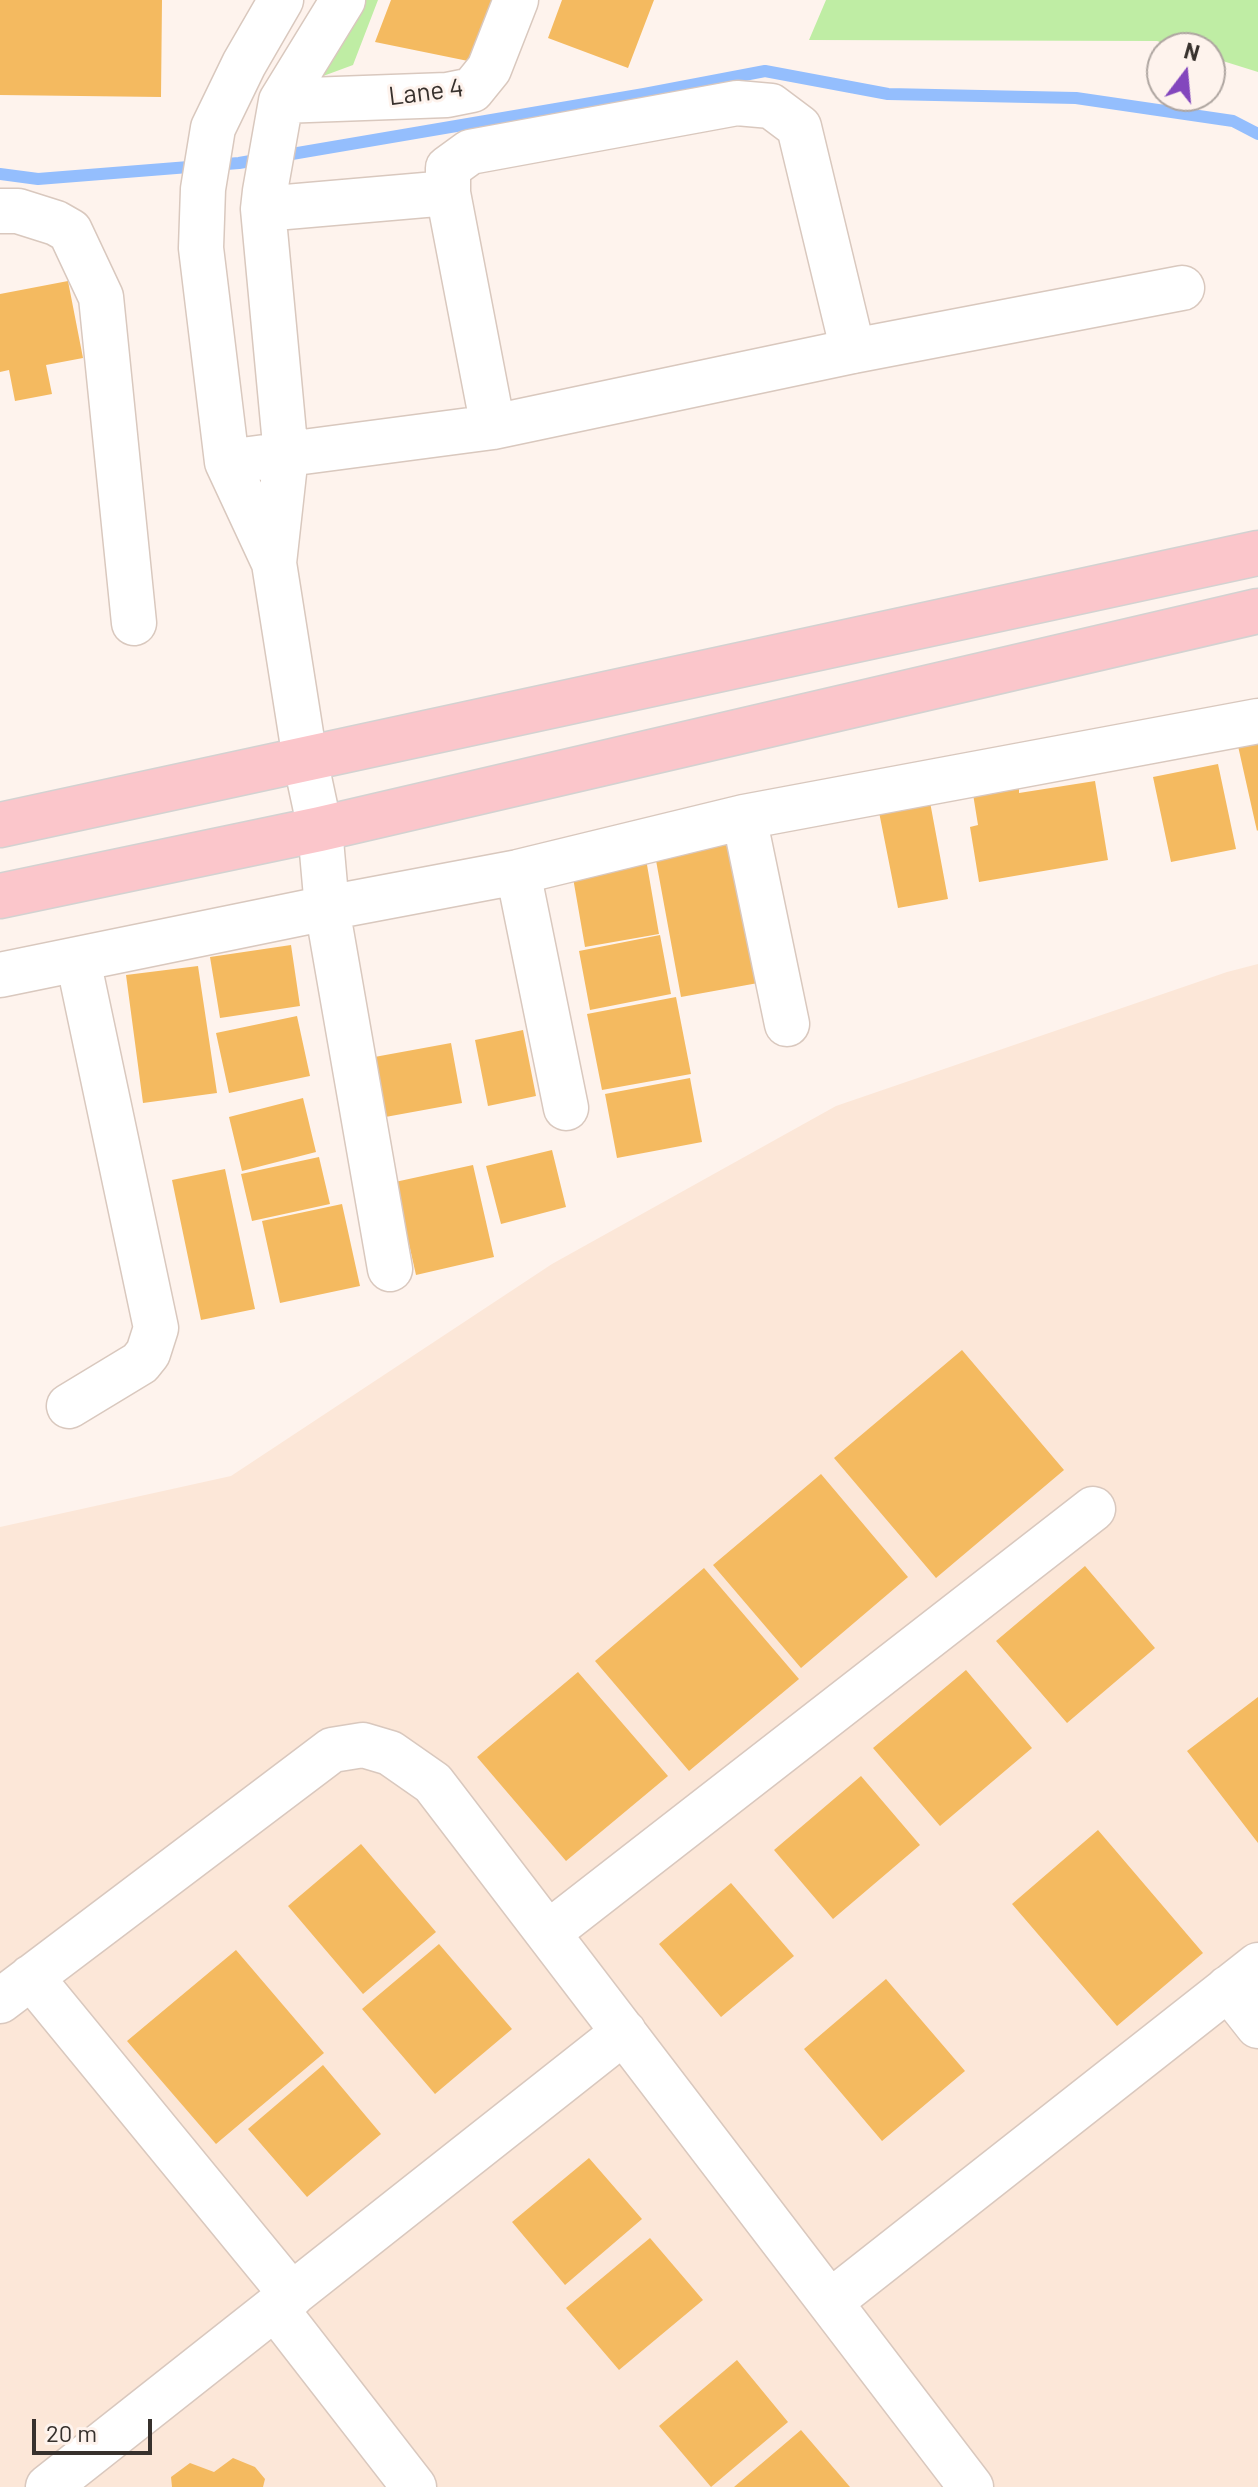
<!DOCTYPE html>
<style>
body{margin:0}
#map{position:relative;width:1258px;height:2487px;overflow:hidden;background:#fef3ed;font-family:Barlow,sans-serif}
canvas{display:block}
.north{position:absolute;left:1146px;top:32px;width:80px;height:80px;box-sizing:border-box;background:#fef3ed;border:2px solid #aea5a0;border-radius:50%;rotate:16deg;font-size:22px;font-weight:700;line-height:32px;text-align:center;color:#37312d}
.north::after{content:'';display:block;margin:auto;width:28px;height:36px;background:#8347bd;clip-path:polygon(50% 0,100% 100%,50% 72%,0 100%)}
.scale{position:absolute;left:32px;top:2419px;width:120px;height:36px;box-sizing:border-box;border:4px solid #37312d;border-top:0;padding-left:10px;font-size:24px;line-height:28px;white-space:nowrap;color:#37312d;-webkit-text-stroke:6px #fef3ed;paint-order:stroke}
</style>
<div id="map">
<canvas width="1258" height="2487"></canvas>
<div class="north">N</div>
<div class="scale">20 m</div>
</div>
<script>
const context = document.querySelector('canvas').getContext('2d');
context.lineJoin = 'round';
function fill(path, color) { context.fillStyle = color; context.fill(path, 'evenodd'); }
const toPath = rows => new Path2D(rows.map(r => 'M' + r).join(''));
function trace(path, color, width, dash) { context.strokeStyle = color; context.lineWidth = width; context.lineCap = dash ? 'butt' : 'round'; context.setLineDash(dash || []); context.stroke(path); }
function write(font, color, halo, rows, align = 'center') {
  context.font = font + ' Barlow,sans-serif'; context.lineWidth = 6; context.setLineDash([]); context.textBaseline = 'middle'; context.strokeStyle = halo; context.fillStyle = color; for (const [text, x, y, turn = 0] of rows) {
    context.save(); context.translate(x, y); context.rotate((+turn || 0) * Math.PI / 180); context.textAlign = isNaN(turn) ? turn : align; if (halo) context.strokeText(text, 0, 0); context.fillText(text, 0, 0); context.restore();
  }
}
fill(toPath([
 [1258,964,1258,2487,0,2487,0,1527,231,1476,552,1264,836,1106,1227,972]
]), '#fce7d8');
fill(toPath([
 [338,0,378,0,353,65,307,82],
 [826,0,1258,0,1258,72,1210,57,1210,48,1180,48,1157,41,809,40]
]), '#bfeda4');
trace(toPath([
 [0,174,38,179,239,163,644,94,765,71,888,94,1076,98,1233,121,1258,134]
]), '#94befd', 12);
fill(toPath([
 [0,0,162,0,161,97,0,95],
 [391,0,498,0,473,62,375,42],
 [562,0,654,0,628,68,548,38],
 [68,281,83,358,46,365,52,394,15,401,9,370,0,372,0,294],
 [1258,742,1258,830,1257,831,1238,746],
 [1218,764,1236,849,1171,862,1153,777],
 [1095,781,1108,860,979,882,970,827,978,825,973,794,1019,787,1019,793],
 [930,802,948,899,898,908,879,812],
 [732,841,758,983,681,997,655,855],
 [646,859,659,934,585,947,572,872],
 [660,935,671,994,590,1010,579,951],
 [291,945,300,1006,220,1018,210,957],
 [198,966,217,1093,143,1103,126,975],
 [676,997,691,1074,602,1090,587,1014],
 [297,1016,310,1076,229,1093,216,1033],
 [523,1030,536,1096,488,1106,475,1040],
 [451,1043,462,1103,369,1120,358,1060],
 [690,1078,702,1142,617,1158,605,1094],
 [303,1098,316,1152,242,1171,229,1117],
 [552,1150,566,1207,501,1224,486,1166],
 [319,1157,330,1204,252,1221,241,1174],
 [473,1165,494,1257,416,1275,395,1182],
 [225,1169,255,1309,201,1320,172,1180],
 [342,1204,360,1286,280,1303,262,1221],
 [962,1350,1064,1470,936,1578,834,1458],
 [821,1474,908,1577,801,1668,713,1565],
 [1085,1566,1155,1648,1067,1723,996,1641],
 [704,1568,799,1679,689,1771,595,1661],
 [966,1670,1032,1748,940,1826,873,1748],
 [578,1672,668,1776,566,1861,477,1757],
 [1258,1697,1258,1843,1187,1751],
 [861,1776,920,1845,833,1919,774,1850],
 [1098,1830,1203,1953,1117,2026,1012,1904],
 [361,1844,436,1932,363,1994,288,1906],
 [731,1883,794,1956,721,2017,659,1944],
 [439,1944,512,2029,435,2094,362,2009],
 [236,1950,324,2053,216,2144,127,2041],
 [886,1979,965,2071,882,2141,804,2049],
 [323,2065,381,2134,307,2197,248,2129],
 [589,2158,642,2219,565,2285,512,2222],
 [650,2238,703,2300,619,2370,566,2308],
 [737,2360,788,2422,711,2487,659,2426],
 [801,2430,850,2487,734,2487],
 [233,2458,255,2467,265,2479,263,2487,172,2487,171,2477,190,2463,214,2472]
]), '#f4ba60');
const minor = toPath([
 [281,0,244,64,213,128,203,189,201,248,227,462,274,563,305,759,320,829,327,908,390,1269],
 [281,101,447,95,472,90,489,69,516,0],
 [448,193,493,427],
 [263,209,448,193,448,168,470,152,737,103,771,106,799,127,853,351],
 [0,211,18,211,56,223,70,231,101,297,134,623],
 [227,462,493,427,853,351,1182,288],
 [274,563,286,455,263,209,265,191,281,101,343,0],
 [744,817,787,1024],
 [518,872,566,1108],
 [0,975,327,908,518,872,744,817,1258,721],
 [69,1406,140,1363,148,1353,156,1328,78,960],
 [548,1933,1093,1509],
 [31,1977,292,2295],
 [1228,1988,1258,2026],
 [0,2001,332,1750,363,1745,390,1753,433,1783,971,2487],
 [830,2302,1258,1965],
 [275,2308,414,2487],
 [48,2487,624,2032]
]);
const major = toPath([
 [0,825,1258,553],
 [0,896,320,829,1258,611]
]);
trace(minor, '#d9c8be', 47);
trace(major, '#d3d2d1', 47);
trace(minor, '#fff', 44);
trace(major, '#fbc6cb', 44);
write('26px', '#37312d', '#fef3ed', [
 ["Lane 4",426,92,-7]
]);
</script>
